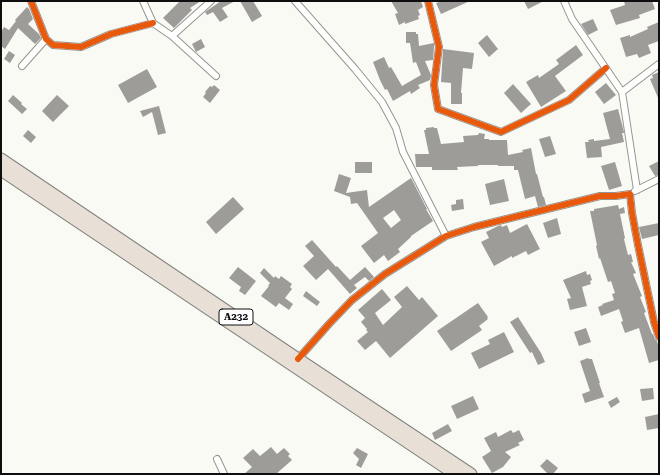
<!DOCTYPE html>
<style>
body{margin:0}
#map{position:relative;width:660px;height:475px;overflow:hidden;background:#fafaf4;font-family:"Roboto Serif",serif}
canvas{display:block}
.frame{position:absolute;inset:0;border:2px solid #0e0e0e;pointer-events:none}
</style>
<div id="map">
<canvas width="660" height="475"></canvas>
<div class="frame"></div>
</div>
<script>
const context = document.querySelector('canvas').getContext('2d');
context.lineJoin = 'round';
function fill(path, color) { context.fillStyle = color; context.fill(path, 'evenodd'); }
const toPath = rows => new Path2D(rows.map(r => 'M' + r).join(''));
function trace(path, color, width, dash) { context.strokeStyle = color; context.lineWidth = width; context.lineCap = dash ? 'butt' : 'round'; context.setLineDash(dash || []); context.stroke(path); }
function write(font, color, halo, rows, align = 'center') {
  context.font = font + ' "Roboto Serif",serif'; context.lineWidth = 4; context.setLineDash([]); context.textBaseline = 'middle'; context.strokeStyle = halo; context.fillStyle = color; for (const [text, x, y, turn = 0] of rows) {
    context.save(); context.translate(x, y); context.rotate((+turn || 0) * Math.PI / 180); context.textAlign = isNaN(turn) ? turn : align; if (halo) context.strokeText(text, 0, 0); context.fillText(text, 0, 0); context.restore();
  }
}
fill(toPath([
 [180,1,201,1,190,8,192,10,174,28,163,18],
 [221,1,235,1,222,8,228,17,220,22,213,12,207,15,205,12],
 [240,1,253,1,262,16,252,22],
 [391,1,421,1,423,7,418,10,420,15,418,16,419,19,405,24,405,22,399,25,395,14,398,13],
 [442,1,470,1,441,14,436,3],
 [524,1,544,1,528,9],
 [624,1,652,1,655,9,639,15,640,18,616,25,610,10,625,5],
 [27,7,29,9,33,19,28,24,39,34,41,38,35,44,18,28,5,49,1,46,1,32,4,27,9,30,16,21,15,20],
 [593,19,598,30,588,35,581,24],
 [659,22,659,41,648,45,651,53,639,58,637,54,626,57,620,38,630,35,630,37,648,29,647,27],
 [406,32,416,32,416,34,418,34,419,46,434,43,434,47,433,60,425,61,431,75,430,80,418,85,420,88,411,94,410,91,393,101,387,89,385,90,380,80,373,62,384,57,389,68,391,67,402,86,421,75,416,62,413,63,410,43,406,43],
 [487,35,498,49,489,57,478,43],
 [201,39,205,47,196,52,192,44],
 [576,45,583,55,555,76,566,91,541,107,526,82,538,75,539,78,559,64,556,60],
 [443,49,474,53,472,69,463,68,461,93,462,93,462,104,451,104,451,83,441,82],
 [9,51,15,55,10,63,4,59],
 [147,69,157,87,128,103,118,85],
 [659,72,659,100,650,79,653,78,652,75],
 [606,83,616,95,604,104,595,92],
 [513,84,531,104,521,113,504,93],
 [214,85,220,90,210,103,203,97,206,93,205,92,210,86,212,87],
 [13,95,22,103,21,104,27,109,22,114,8,101],
 [57,95,69,106,53,122,42,111],
 [159,106,166,133,158,135,152,112,143,117,140,111],
 [618,109,624,132,624,133,622,133,624,142,601,147,602,157,587,158,585,142,589,142,588,140,594,139,594,141,610,139,603,113],
 [434,127,434,128,437,128,441,144,464,142,463,136,478,135,479,133,485,134,484,139,489,139,489,140,507,140,508,155,523,152,522,150,531,148,536,174,537,174,543,197,544,197,546,205,538,207,535,196,525,199,518,170,514,170,514,166,498,166,498,165,478,165,478,166,457,167,458,170,432,170,432,167,416,167,415,154,429,154,424,130,426,130,426,128],
 [28,130,36,137,31,143,23,136],
 [550,136,556,154,545,157,539,139],
 [659,161,659,175,655,176,649,166],
 [355,162,372,162,372,173,355,173],
 [615,162,622,186,609,190,601,166],
 [339,174,351,178,346,193,367,190,369,207,411,178,427,209,426,209,433,221,411,236,411,237,398,249,400,252,388,261,384,255,374,263,361,246,378,233,357,203,351,204,350,197,334,191],
 [394,210,401,220,391,228,383,218],
 [504,179,509,201,490,205,485,184],
 [233,197,244,209,216,234,206,222],
 [463,199,464,209,452,211,451,205,456,204,456,200],
 [618,205,619,209,624,207,625,213,620,214,625,238,624,239,628,255,631,254,633,262,631,262,636,273,633,274,642,296,640,297,646,312,644,313,652,334,653,334,655,339,657,341,659,348,659,360,649,363,639,328,625,333,621,322,623,321,619,309,601,316,598,307,603,305,602,304,614,300,612,294,615,293,611,281,608,282,600,258,599,259,596,246,597,245,590,211,594,211,594,209],
 [557,218,561,234,548,238,543,223],
 [659,223,659,235,642,239,639,227],
 [527,224,540,249,528,255,526,251,512,258,512,256,494,266,481,242,489,238,486,232,498,226,501,225,502,227,507,225,510,233],
 [312,240,336,267,337,266,350,280,365,267,374,277,369,281,365,277,354,285,357,288,350,294,328,269,316,280,303,266,314,256,305,246],
 [238,267,256,281,245,295,239,291,241,287,229,278],
 [264,268,274,278,275,276,279,279,281,276,292,284,290,287,292,289,285,298,293,304,289,310,279,303,276,307,261,296,269,286,268,286,270,283,260,273],
 [586,271,587,275,590,274,592,280,590,281,591,284,582,287,587,306,570,310,567,299,571,298,563,280],
 [407,286,419,300,422,297,438,316,390,358,376,341,365,350,357,341,368,332,366,330,367,329,361,322,365,318,358,310,382,289,391,300,375,313,383,325,402,307,394,297],
 [306,291,320,302,317,306,303,296],
 [478,303,488,317,487,318,488,319,479,326,482,330,451,351,437,331],
 [518,317,541,353,545,362,538,365,532,352,530,353,510,322],
 [586,328,591,342,579,346,574,332],
 [504,332,514,352,479,369,471,353,490,344,488,340],
 [588,358,589,359,592,359,600,383,599,383,604,397,585,403,582,394,590,391,580,361],
 [653,388,654,399,642,401,640,389],
 [473,396,479,409,457,419,451,406],
 [617,397,620,402,611,408,608,402],
 [659,414,659,428,647,430,645,417],
 [448,424,452,431,435,440,432,433],
 [511,430,513,433,519,430,524,440,518,443,520,445,505,452,511,457,503,467,492,473,482,457,491,451,484,438,496,432,498,437],
 [271,447,277,454,284,448,290,454,288,456,292,460,276,474,244,474,252,467,243,458,253,449,260,456],
 [357,448,368,454,361,468,356,465,359,459,353,453],
 [547,459,558,468,553,474,548,474,540,466]
]), '#9e9c99');
const street = toPath([
 [31,1,46,39,53,45,81,47,111,34,153,23],
 [143,1,153,23,172,36,216,76],
 [295,1,355,69,382,102,396,128,403,152,446,236],
 [428,1,439,47,434,85,438,109,501,132,569,100,606,68],
 [564,1,572,19,622,92,637,190],
 [172,36,211,1],
 [22,66,46,39],
 [622,92,659,64],
 [635,191,659,179],
 [298,359,329,324,352,300,385,274,446,236,474,227,600,196,616,196,630,194,632,213,638,245,654,322,659,337],
 [217,459,224,474]
]);
const highway = toPath([
 [1,159,298,359,471,474],
 [1,170,455,474]
]);
trace(street, '#949492', 8);
trace(highway, '#82827f', 13);
trace(street, '#fefefd', 6);
trace(highway, '#e8e0d7', 11);
trace(toPath([
 [31,1,46,39,53,45,81,47,111,34,153,23],
 [428,1,439,47,434,85,438,109,501,132,569,100,606,68],
 [298,359,329,324,352,300,385,274,446,236,474,227,600,196,616,196,630,194,632,213,638,245,654,322,659,337]
]), '#e8590c', 6);
for (const [x, y, w] of [
 [236,317,34]
]) { const box = new Path2D(); box.roundRect(x - w / 2, y - 8, w, 16, 3); context.fillStyle = '#fff'; context.fill(box); trace(box, '#0e0e0e', 1); }
write('bold 10px', '#0e0e0e', null, [
 ["A232",236,317]
]);
</script>
